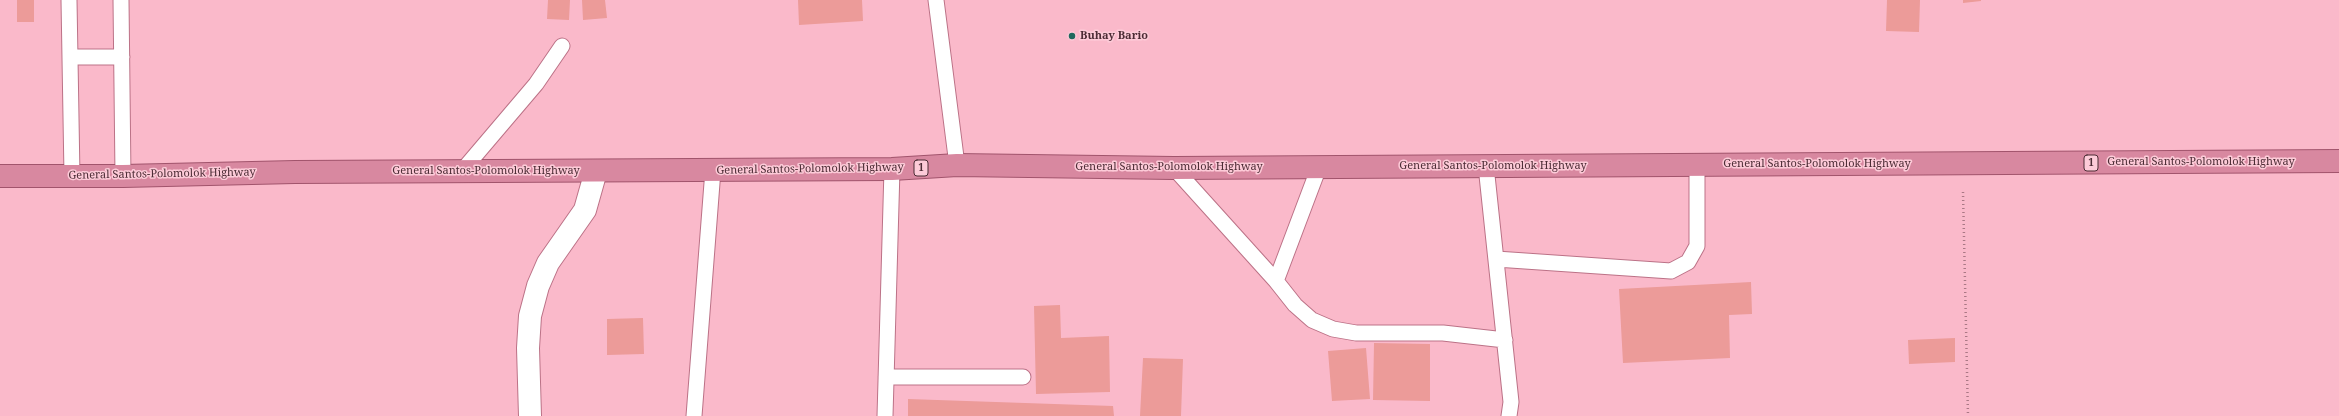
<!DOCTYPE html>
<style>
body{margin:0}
canvas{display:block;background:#fab9ca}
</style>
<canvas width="2339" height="416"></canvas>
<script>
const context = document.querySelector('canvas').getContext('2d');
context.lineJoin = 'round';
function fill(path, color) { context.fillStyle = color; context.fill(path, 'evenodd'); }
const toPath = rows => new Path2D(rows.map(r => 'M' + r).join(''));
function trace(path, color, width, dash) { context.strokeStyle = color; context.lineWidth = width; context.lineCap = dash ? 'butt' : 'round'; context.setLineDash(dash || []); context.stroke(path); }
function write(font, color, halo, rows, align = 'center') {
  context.font = font + ' "Noto Serif",serif'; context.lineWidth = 3; context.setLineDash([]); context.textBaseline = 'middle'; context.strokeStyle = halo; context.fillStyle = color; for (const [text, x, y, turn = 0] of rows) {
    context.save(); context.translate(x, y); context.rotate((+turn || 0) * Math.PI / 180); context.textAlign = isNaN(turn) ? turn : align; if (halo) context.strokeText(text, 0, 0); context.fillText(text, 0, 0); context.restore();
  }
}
fill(toPath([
 [17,0,34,0,34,22,17,22],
 [548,0,570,0,569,20,547,19],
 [582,0,605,0,607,18,583,20],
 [798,0,862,0,863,21,799,25],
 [1887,0,1920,0,1919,32,1886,31],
 [1963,0,1981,0,1981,1,1963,3],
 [1751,282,1752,314,1729,315,1730,358,1623,363,1619,289],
 [1060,305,1061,338,1109,336,1110,392,1036,394,1034,306],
 [643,318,644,354,607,355,607,319],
 [1955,338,1955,362,1909,364,1908,340],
 [1374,343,1430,344,1430,401,1373,400],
 [1366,348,1370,399,1332,401,1328,351],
 [1143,358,1183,359,1181,416,1140,416],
 [908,399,1113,406,1114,416,908,416]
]), '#ec9b99');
const service = toPath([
 [69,0,72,176],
 [121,0,123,176],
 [936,0,957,165],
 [70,57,122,57],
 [1486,166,1511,402,1509,416],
 [1174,168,1276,281,1295,305,1312,320,1333,329,1356,333,1443,333,1505,340],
 [462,171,536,84,562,46],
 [1496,259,1671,271,1688,262,1697,246,1697,165],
 [1276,281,1319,167],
 [886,377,1023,377],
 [694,416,713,170],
 [885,416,892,169]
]);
const minor = toPath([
 [530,416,528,348,530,316,538,286,548,263,585,210,596,171]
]);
const trunk = toPath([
 [0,176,123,176,295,172,892,169,957,165,1174,168,2339,161]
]);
trace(service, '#bc7287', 17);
trace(minor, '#bc7287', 24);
trace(trunk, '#a1546c', 24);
trace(toPath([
 [1963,192,1968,416]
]), '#aa7885', 2.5, [1, 3]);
trace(service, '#fff', 15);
trace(minor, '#fff', 22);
trace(trunk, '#d888a0', 22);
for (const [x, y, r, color] of [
 [1072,36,4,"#20685d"]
]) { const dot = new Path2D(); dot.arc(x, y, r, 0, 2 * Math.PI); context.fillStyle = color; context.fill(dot); trace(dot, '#fdcbd8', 1.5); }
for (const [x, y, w] of [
 [2091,163,14],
 [921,168,14]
]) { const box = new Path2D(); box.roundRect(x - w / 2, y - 8, w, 16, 3); context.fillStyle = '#fdcbd8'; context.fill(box); trace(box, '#4c2c35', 1); }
write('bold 10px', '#4c2c35', null, [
 ["1",2091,163],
 ["1",921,168]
]);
write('bold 11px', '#4c2c35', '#fdcbd8', [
 ["Buhay Bario",1080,36]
], 'left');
write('11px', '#4c2c35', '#fdcbd8', [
 ["General Santos-Polomolok Highway",2201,162],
 ["General Santos-Polomolok Highway",1817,164],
 ["General Santos-Polomolok Highway",1493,166],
 ["General Santos-Polomolok Highway",1169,167],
 ["General Santos-Polomolok Highway",810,169,-1],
 ["General Santos-Polomolok Highway",486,171],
 ["General Santos-Polomolok Highway",162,174,-1]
]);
</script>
